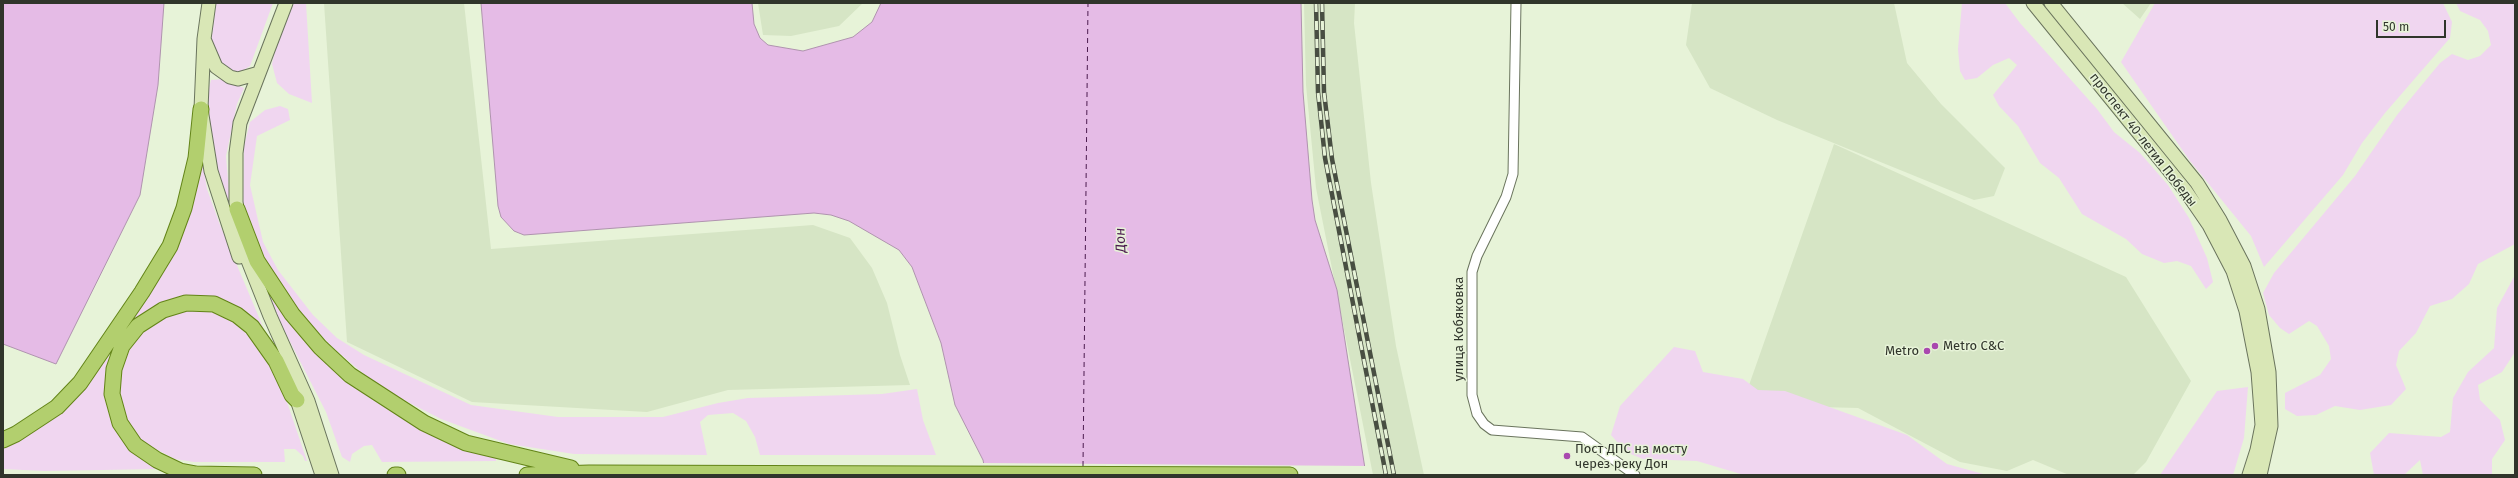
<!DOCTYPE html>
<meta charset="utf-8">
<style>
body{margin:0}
#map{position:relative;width:2518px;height:478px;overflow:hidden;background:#e7f3d8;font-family:"Fira Sans",sans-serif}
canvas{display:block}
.frame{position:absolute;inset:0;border:4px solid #30352b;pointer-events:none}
.scale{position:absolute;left:2376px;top:20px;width:70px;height:18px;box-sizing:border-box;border:2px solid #30352b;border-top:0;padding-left:5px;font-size:12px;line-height:14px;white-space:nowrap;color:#30352b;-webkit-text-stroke:3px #e7f3d8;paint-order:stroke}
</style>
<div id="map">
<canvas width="2518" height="478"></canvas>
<div class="frame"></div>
<div class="scale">50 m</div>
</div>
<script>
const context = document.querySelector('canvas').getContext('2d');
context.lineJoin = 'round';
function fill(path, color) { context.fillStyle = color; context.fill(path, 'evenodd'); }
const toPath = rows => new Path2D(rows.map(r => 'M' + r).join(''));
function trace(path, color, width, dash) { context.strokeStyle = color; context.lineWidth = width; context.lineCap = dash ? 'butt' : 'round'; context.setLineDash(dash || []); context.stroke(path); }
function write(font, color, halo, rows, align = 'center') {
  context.font = font + ' "Fira Sans",sans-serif'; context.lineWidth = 3; context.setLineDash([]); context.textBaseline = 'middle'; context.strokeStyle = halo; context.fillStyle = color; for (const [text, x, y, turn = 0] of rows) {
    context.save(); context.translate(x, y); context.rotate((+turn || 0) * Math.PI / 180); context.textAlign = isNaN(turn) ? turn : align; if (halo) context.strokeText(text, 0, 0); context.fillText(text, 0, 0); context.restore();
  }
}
fill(toPath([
 [324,3,464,3,491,249,813,225,850,238,872,268,887,303,900,355,910,385,728,390,647,412,472,402,347,342],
 [758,3,863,3,839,26,791,36,763,35],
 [1304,3,1355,3,1354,23,1371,183,1396,346,1424,475,1373,475,1316,188,1306,85],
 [1692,3,1894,3,1907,63,1941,104,2005,168,1994,196,1974,200,1777,120,1710,88,1686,45],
 [2122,3,2151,3,2140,19],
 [1834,144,2126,277,2191,381,2146,462,2133,475,2069,475,2033,460,2007,471,1960,462,1858,408,1742,405]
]), '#d6e5c5');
fill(toPath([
 [216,3,273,3,250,66,239,73,227,70,210,52],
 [294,3,306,3,312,103,289,94,277,83,272,64,277,43],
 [1962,3,2005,3,2020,23,2097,109,2114,132,2140,153,2168,185,2189,218,2207,258,2213,282,2206,289,2191,266,2177,261,2164,263,2142,254,2126,239,2082,214,2059,178,2040,163,2018,126,1999,106,1993,95,2017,65,2009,58,1993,65,1977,78,1965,80,1960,71,1958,49],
 [2155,3,2443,3,2452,22,2450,38,2385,113,2362,143,2343,175,2264,267,2251,236,2190,161,2121,62],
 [2456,3,2515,3,2515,244,2478,264,2469,284,2452,299,2430,306,2416,333,2399,351,2396,365,2406,389,2391,405,2360,410,2335,406,2316,415,2297,416,2285,409,2285,393,2320,375,2331,359,2329,346,2317,326,2309,321,2289,334,2280,328,2269,315,2263,293,2274,273,2355,176,2397,115,2440,63,2452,54,2468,60,2480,56,2491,45,2488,31,2480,20,2460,11],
 [223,79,244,88,237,104,226,156,230,204,223,203,209,132,206,100,211,80],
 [280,106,288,109,290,120,257,136,250,185,263,242,278,270,313,315,337,338,364,355,471,405,558,417,663,417,718,403,748,398,882,394,917,389,923,420,936,455,760,455,755,437,746,421,733,413,708,415,700,422,707,455,574,454,509,444,441,419,398,397,371,380,332,347,304,317,265,263,243,212,244,146,250,122,265,110],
 [201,154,207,189,220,225,266,334,205,298,126,330,160,276,182,237,200,177],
 [2515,275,2515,352,2502,372,2478,385,2480,400,2500,420,2505,440,2492,459,2492,475,2423,475,2420,460,2404,475,2374,475,2370,453,2389,433,2441,437,2450,432,2453,398,2468,372,2494,348,2497,308],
 [261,285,266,286,286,319,345,378,496,457,496,461,382,462,372,445,364,446,352,454,350,462,342,457,326,412],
 [194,310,215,313,230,320,243,328,259,345,285,396,307,461,305,461,303,456,295,449,284,449,285,462,194,462,175,459,142,442,128,426,117,384,122,361,134,339,158,319,175,312],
 [1674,347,1695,351,1703,372,1743,379,1758,390,1785,391,1907,435,1947,464,1987,475,1744,475,1697,461,1643,459,1626,452,1611,435,1620,406],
 [110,355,105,381,108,411,117,433,131,449,160,469,44,471,3,469,3,447,84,387],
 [2248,387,2244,438,2233,475,2160,475,2217,391]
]), '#f0d6f0');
const water = toPath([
 [3,3,164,3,158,85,140,195,56,364,3,344,3,3],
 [481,3,752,3,754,24,760,38,768,45,803,51,853,37,872,22,881,3,1301,3,1303,92,1312,200,1315,220,1337,290,1366,475,986,475,983,460,955,405,941,343,912,267,899,250,849,221,831,215,814,213,524,235,514,231,501,217,498,206,481,3]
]);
fill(water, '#e5bbe6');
trace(water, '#af93ae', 1);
fill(toPath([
 [982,463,1367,466,1368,475,984,475]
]), '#e7f3d8');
trace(toPath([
 [1083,466,1088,3]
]), '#4c1b4f', 1, [5, 4]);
const street = toPath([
 [1516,3,1513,174,1506,197,1477,256,1472,272,1472,395,1477,414,1484,424,1492,430,1582,437,1635,475]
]);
const secondary = toPath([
 [209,3,204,39,216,67,230,77,238,79,259,73],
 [286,3,240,123,236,153,236,202,243,248,270,316,308,401,332,475],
 [2033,3,2185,190,2209,225,2233,271,2246,311,2258,372,2262,425,2257,450,2249,475],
 [2051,3,2197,183,2220,220,2244,266,2258,309,2269,372,2271,426,2260,475],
 [204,39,201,109,211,171,239,257],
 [294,391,322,475]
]);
const primary = toPath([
 [237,209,257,261,292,314,320,347,350,375,424,423,466,443,571,468],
 [3,440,16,434,57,407,80,383,142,292,170,246,184,208,196,158,201,109],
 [254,475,196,474,180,471,157,460,135,445,120,423,112,394,114,369,122,346,138,326,163,310,186,303,214,304,237,315,252,327,276,361,292,395,297,400],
 [395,475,398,475],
 [527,475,589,473,1290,475]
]);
trace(street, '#6a745d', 11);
trace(secondary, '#6a745d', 15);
trace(primary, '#638418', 17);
trace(street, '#fff', 9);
trace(secondary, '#d9e7b6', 13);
trace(primary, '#b2cf6e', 15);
const rail = toPath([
 [1316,3,1318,92,1325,158,1386,475],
 [1322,3,1324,92,1332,159,1394,475]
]);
trace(rail, '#484e42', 4.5);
trace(rail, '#e7f3d8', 3, [9]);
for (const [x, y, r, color] of [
 [1935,346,4,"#a948af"],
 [1927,351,4,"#a948af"],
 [1567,456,4,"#a948af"]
]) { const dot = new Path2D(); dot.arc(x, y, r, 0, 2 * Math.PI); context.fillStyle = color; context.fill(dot); trace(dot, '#e7f3d8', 1.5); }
write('13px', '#30352b', '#e7f3d8', [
 ["проспект 40-летия Победы",2143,140,52],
 ["улица Кобяковка",1459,329,-90]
]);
write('13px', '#30352b', '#e7f3d8', [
 ["Metro C&C",1943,346],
 ["Metro",1919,351,"right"],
 ["Пост ДПС на мосту",1575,449],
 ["через реку Дон",1575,464]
], 'left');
write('italic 14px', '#4c1b4f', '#e7f3d8', [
 ["Дон",1121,240,-93]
]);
</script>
